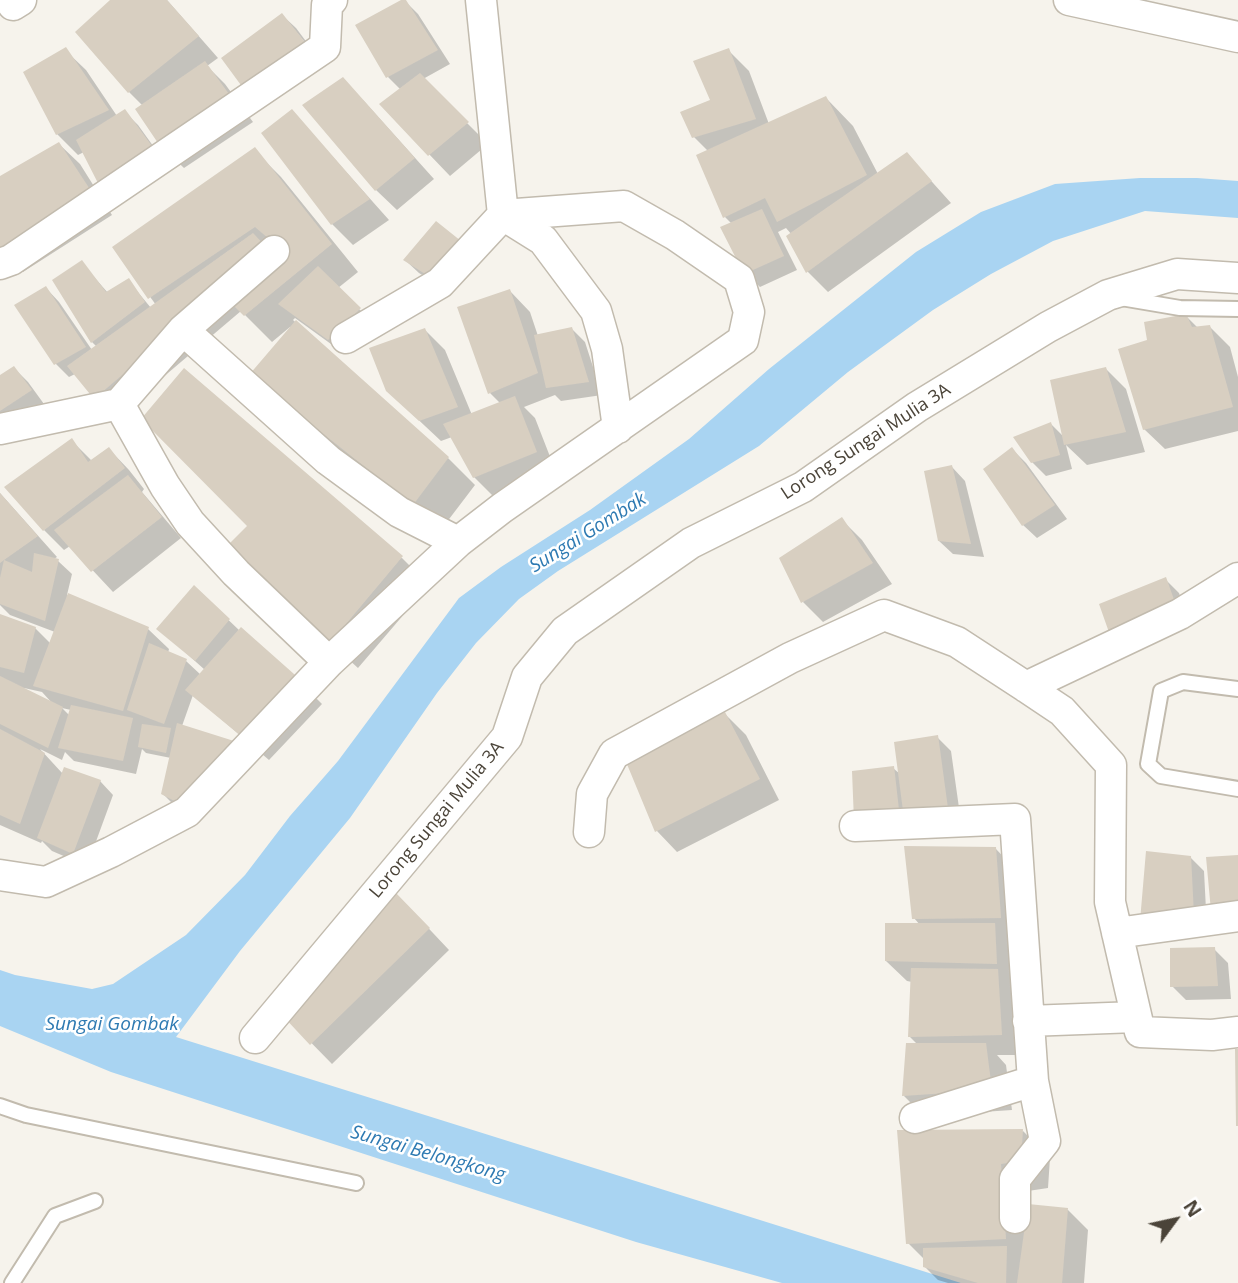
<!DOCTYPE html>
<style>
body{margin:0}
#map{position:relative;width:1238px;height:1283px;overflow:hidden;background:#f6f3ec;font-family:"Open Sans",sans-serif}
canvas{display:block}
.north{position:absolute;left:1140px;top:1185px;width:70px;height:70px;-webkit-text-stroke:5px #fff;paint-order:stroke;rotate:57deg;font-size:19px;font-weight:700;line-height:28px;text-align:center;color:#4b4439}
.north::after{content:'';display:block;margin:auto;width:24px;height:32px;background:#4b4439;clip-path:polygon(50% 0,100% 100%,50% 72%,0 100%)}
</style>
<div id="map">
<canvas width="1238" height="1283"></canvas>
<div class="north">N</div>
</div>
<script>
const context = document.querySelector('canvas').getContext('2d');
context.lineJoin = 'round';
function fill(path, color) { context.fillStyle = color; context.fill(path, 'evenodd'); }
const toPath = rows => new Path2D(rows.map(r => 'M' + r).join(''));
function trace(path, color, width, dash) { context.strokeStyle = color; context.lineWidth = width; context.lineCap = dash ? 'butt' : 'round'; context.setLineDash(dash || []); context.stroke(path); }
function write(font, color, halo, rows, align = 'center') {
  context.font = font + ' "Open Sans",sans-serif'; context.lineWidth = 5; context.setLineDash([]); context.textBaseline = 'middle'; context.strokeStyle = halo; context.fillStyle = color; for (const [text, x, y, turn = 0] of rows) {
    context.save(); context.translate(x, y); context.rotate((+turn || 0) * Math.PI / 180); context.textAlign = isNaN(turn) ? turn : align; if (halo) context.strokeText(text, 0, 0); context.fillText(text, 0, 0); context.restore();
  }
}
fill(toPath([
 [1140,178,1197,178,1238,181,1238,218,1145,211,1053,241,991,274,933,310,848,372,759,446,558,571,519,599,476,643,437,693,350,818,240,951,176,1037,961,1283,782,1283,636,1242,111,1072,0,1026,0,970,15,975,92,989,113,984,186,935,245,875,290,816,338,761,459,598,501,567,590,510,689,439,769,369,916,252,981,212,1055,184]
]), '#a9d4f2');
fill(toPath([
 [113,0,167,0,218,58,207,66,225,84,253,122,184,168,163,148,143,106,129,92],
 [404,0,418,14,450,64,423,79,488,144,450,176,381,104,400,89,388,77],
 [282,15,296,28,323,64],
 [65,50,86,70,117,116,124,111,138,125,169,168,84,152,78,155,57,134],
 [728,50,749,71,769,124,826,98,853,126,878,174,907,154,951,203,828,292,807,271,792,235,786,228,778,232,797,270,760,287,746,273,732,224,725,217,708,151,694,137,712,101],
 [363,100,434,179,397,210,376,190],
 [292,111,389,220,353,245,332,224],
 [59,144,80,164,112,215,23,272,0,248,0,178],
 [254,150,281,177,358,272,338,288,373,323,342,352,295,318,293,320,448,458,475,485,440,531,279,402,290,327,272,342,241,311,115,418,75,374,69,377,55,363,46,288,59,302,92,350,97,347,92,342,82,263,108,293,128,280,151,308,156,305,114,247],
 [436,224,444,289,419,273,405,260],
 [510,291,530,312,538,336,572,329,585,342,602,395,561,401,555,395,524,407,535,418,556,472,495,498,474,477,452,437,441,441,409,411,425,330,445,350,472,415,500,403,490,393],
 [1186,316,1198,328,1209,326,1230,347,1238,377,1238,431,1165,449,1144,429,1148,341],
 [14,368,28,382,44,404,0,433,0,377],
 [1105,368,1126,389,1145,452,1087,465,1066,445,1072,469,1046,476,1032,462,1051,424,1064,437],
 [72,441,92,461,109,449,129,470,144,489,142,492,181,538,113,592,70,546,64,550,44,530],
 [1012,449,1026,463,1067,519,1037,538,1023,525],
 [952,467,965,481,984,557,953,554,939,541],
 [0,493,57,557,54,559,58,561,72,574,67,595,148,629,169,649,168,653,186,661,201,675,205,670,159,629,195,588,240,631,301,683,322,704,269,760,193,695,182,726,177,808,163,794,171,758,146,753,142,749,136,774,74,761,65,752,62,760,40,749,63,774,100,781,113,795,87,866,52,851,42,841,41,843,0,825,0,616,35,628,51,644,55,632,10,615,0,605],
 [24,688,42,692,52,703,24,689],
 [62,708,71,710,70,716],
 [842,520,862,540,892,584,823,622,803,602],
 [402,558,429,585,358,668,255,575],
 [1165,579,1179,593,1191,625,1127,651],
 [725,714,746,735,779,800,677,852,657,831,627,758],
 [937,737,951,751,962,829,919,831,854,773,893,768,900,774],
 [996,849,1016,870,1021,938,1008,939,1015,946,1017,984,1010,984,1018,991,1022,1055,997,1055,1006,1065,1012,1110,924,1116,904,1096,918,1045,910,1037,912,982,907,981,886,961,920,925,914,918],
 [1148,853,1190,857,1204,871,1207,929],
 [417,916,449,950,332,1064,284,1015],
 [1214,949,1228,963,1231,999,1186,1000,1172,986],
 [1023,1131,1050,1158,1048,1188,1028,1191,1029,1206,1068,1210,1088,1230,1084,1283,948,1283,938,1280,924,1266,925,1260,908,1243]
]), '#0003');
fill(toPath([
 [110,0,167,0,199,36,128,93,75,32],
 [401,0,406,0,438,50,386,78,355,25],
 [282,13,311,50,246,92,221,58],
 [66,47,109,110,56,135,23,72],
 [729,48,756,119,692,138,680,112,710,100,693,61],
 [205,61,234,101,162,149,135,109],
 [420,73,469,122,428,156,379,104],
 [343,77,415,158,375,191,302,105],
 [826,96,867,175,777,222,765,198,723,218,696,155],
 [125,109,157,153,101,189,76,140],
 [292,109,370,199,331,225,261,133],
 [59,142,93,194,0,253,0,176],
 [255,147,332,244,244,316,226,298,282,250,255,227,148,299,112,247],
 [907,152,932,181,806,273,786,236],
 [762,209,784,256,744,274,720,227],
 [436,221,461,241,430,277,403,260],
 [253,233,269,250,94,399,67,366],
 [82,260,106,292,129,278,145,302,91,343,52,280],
 [318,266,361,308,328,340,278,304],
 [46,286,86,347,54,365,14,305],
 [510,289,538,373,488,394,457,307],
 [1186,314,1192,327,1210,325,1233,407,1143,430,1118,349,1147,340,1144,322],
 [296,320,449,457,413,505,249,375],
 [572,327,589,382,546,388,534,335],
 [425,328,458,407,419,421,386,391,369,348],
 [14,366,32,390,0,411,0,375],
 [1106,367,1126,432,1064,445,1050,380],
 [184,368,403,556,330,643,225,548,247,526,141,419],
 [515,396,537,452,473,478,443,424],
 [1051,422,1060,455,1031,463,1013,437],
 [72,438,88,462,109,447,125,468,43,531,4,487],
 [1012,447,1055,505,1022,526,983,469],
 [952,465,971,544,938,541,924,471],
 [128,475,162,517,91,572,54,530],
 [0,493,38,536,4,560,32,572,34,553,59,559,45,621,0,604,0,578,4,560,0,563],
 [842,517,873,563,801,603,779,558],
 [1166,577,1178,611,1111,638,1099,604],
 [194,585,230,619,195,661,156,629],
 [68,593,149,627,123,711,33,686],
 [0,614,36,627,24,673,0,667],
 [241,627,303,682,247,741,185,690],
 [149,643,187,659,164,724,127,710],
 [0,676,63,707,48,748,0,724],
 [71,705,133,718,123,761,58,748],
 [725,712,760,779,655,832,624,757],
 [177,723,234,741,186,807,161,794],
 [142,724,171,728,166,753,138,747],
 [0,729,45,753,20,824,0,815],
 [938,735,949,816,904,818,894,742],
 [894,766,900,819,854,821,852,771],
 [64,767,101,780,73,854,37,838],
 [904,846,996,847,1001,918,912,919],
 [1146,851,1191,856,1194,916,1140,921],
 [1238,855,1238,909,1211,911,1206,857],
 [396,893,430,928,310,1045,282,1015],
 [885,923,995,923,997,964,885,961],
 [1215,947,1218,986,1170,987,1170,948],
 [911,968,998,969,1002,1035,908,1037],
 [906,1043,986,1043,992,1090,902,1096],
 [1235,1049,1238,1049,1238,1126,1236,1126],
 [1023,1129,1021,1161,1001,1164,1006,1239,906,1244,897,1130],
 [1028,1204,1068,1208,1062,1283,1017,1283],
 [1007,1246,1006,1283,978,1283,923,1267,923,1248]
]), '#d8cfc1');
const lane = toPath([
 [1121,298,1180,308,1238,309],
 [1238,689,1183,682,1161,691,1148,764,1161,776,1238,789],
 [0,1106,26,1115,356,1183],
 [12,1283,55,1216,95,1201]
]);
const street = toPath([
 [1069,0,1238,37],
 [13,5,21,0],
 [503,215,543,240,596,311,607,349,618,428],
 [0,264,11,260,325,47,327,5,332,0],
 [183,330,328,460,399,512,458,542],
 [346,338,440,283,503,215,481,0],
 [119,404,165,486,190,523,236,573,329,662],
 [0,429,119,404,183,330,274,251],
 [1026,687,1180,614,1238,578],
 [855,826,1015,819,1033,1081,915,1118],
 [589,832,592,794,614,754,790,658,884,615,957,642,1026,687,1062,711,1111,765,1110,902,1140,1032,1212,1035,1238,1032],
 [0,875,46,882,111,852,187,812,329,662,458,542,502,508,743,340,749,312,739,279,675,235,624,206,503,215],
 [1117,933,1238,916],
 [1028,1021,1136,1017],
 [255,1038,507,737,527,677,565,631,691,543,803,487,917,407,1048,327,1108,295,1177,274,1238,278],
 [1015,1218,1015,1179,1045,1141,1033,1081]
]);
trace(lane, '#c2bbae', 18);
trace(street, '#c2bbae', 33);
trace(lane, '#fff', 14);
trace(street, '#fff', 30);
write('18px', '#4b4439', '#fff', [
 ["Lorong Sungai Mulia 3A",866,442,-33],
 ["Lorong Sungai Mulia 3A",437,820,-50]
]);
write('italic 19px', '#2e7ab2', '#fff', [
 ["Sungai Gombak",588,533,-32],
 ["Sungai Gombak",112,1025],
 ["Sungai Belongkong",428,1154,16]
]);
</script>
